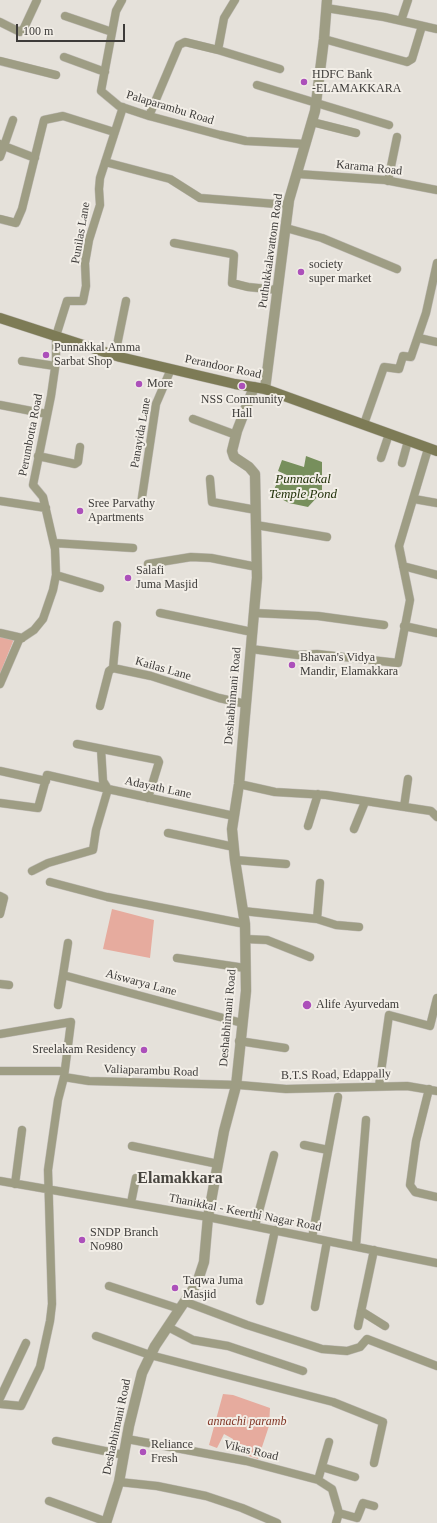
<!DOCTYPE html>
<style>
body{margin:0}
#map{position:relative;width:437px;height:1523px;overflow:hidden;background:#e5e1da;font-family:Georgia,serif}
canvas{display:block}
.scale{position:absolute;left:16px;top:24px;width:109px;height:18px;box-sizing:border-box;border:2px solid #3d3b39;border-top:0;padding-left:5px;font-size:12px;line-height:14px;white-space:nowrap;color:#3d3b39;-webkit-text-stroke:3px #f2eee7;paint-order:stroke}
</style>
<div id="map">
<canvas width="437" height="1523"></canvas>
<div class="scale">100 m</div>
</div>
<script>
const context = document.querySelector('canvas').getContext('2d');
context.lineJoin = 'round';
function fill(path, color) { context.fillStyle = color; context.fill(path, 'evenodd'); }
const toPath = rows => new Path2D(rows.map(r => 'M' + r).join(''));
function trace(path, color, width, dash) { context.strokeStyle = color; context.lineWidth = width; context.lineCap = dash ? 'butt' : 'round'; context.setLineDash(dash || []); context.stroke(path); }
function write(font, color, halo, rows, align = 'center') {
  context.font = font + ' Georgia,serif'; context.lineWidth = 4; context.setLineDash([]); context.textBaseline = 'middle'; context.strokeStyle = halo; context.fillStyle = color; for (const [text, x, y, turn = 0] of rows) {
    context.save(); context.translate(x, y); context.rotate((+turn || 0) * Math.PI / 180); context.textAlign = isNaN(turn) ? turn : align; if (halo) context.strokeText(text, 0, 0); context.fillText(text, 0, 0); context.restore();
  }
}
fill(toPath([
 [0,636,14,639,0,674],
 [112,909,154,920,150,958,103,949],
 [223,1394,233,1395,270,1408,269,1426,258,1459,230,1450,233,1439,224,1434,217,1448,209,1445]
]), '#e6ab9e');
fill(toPath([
 [306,456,322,462,322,492,308,507,289,503,274,495,275,487,281,478,289,476,278,471,282,460,304,467]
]), '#778f5c');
const minor = toPath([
 [122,0,116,11,101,91,119,106,149,116,220,135,246,141,306,144],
 [235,0,224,18,218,50,280,69],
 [326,8,384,17,437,29],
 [65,16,112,32],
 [401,21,408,0],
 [0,22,20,32,24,28,37,0],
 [324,39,407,62,412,59,422,26],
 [64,57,105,72],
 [0,61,56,75],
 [257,85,389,125],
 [149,116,179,45,185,42,218,50],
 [13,120,4,146,35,158],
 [312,122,356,133],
 [0,144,4,146,0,157],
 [105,162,170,179,200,198,289,205],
 [298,174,385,180,437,190],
 [388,181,397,137],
 [0,219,16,223,22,209,44,120,63,116,114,132],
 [286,228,322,238,397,269],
 [174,243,232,254,234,255,232,283,248,287,278,290],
 [419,338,437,342],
 [115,355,126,301],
 [22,361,55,366],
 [0,405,47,414],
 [193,419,236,435],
 [364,424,384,367,399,369,403,356,411,357,412,354,426,313,437,263],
 [38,456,75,464,78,462,80,447],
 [381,458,389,434],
 [402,463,408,441],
 [210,479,212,502,256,510],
 [414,499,437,503],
 [0,501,46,508],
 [141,504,156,404,171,369],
 [256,525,327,537],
 [54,543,133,548],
 [148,564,191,557,211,558,257,567],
 [403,566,437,575],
 [56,575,100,588],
 [160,613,252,632],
 [254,613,318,616,384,625],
 [404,626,437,633],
 [0,633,22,638],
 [251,649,298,655,317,654,398,663,410,600,399,546,428,449],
 [113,668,117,625],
 [0,684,19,640,34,630,43,619,53,590,56,575,55,549,43,497,33,485,51,396,56,361,56,336,67,301,83,301,86,286,85,263,89,240,100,205,99,189,100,178,123,107],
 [100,706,109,671,113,668,151,676,219,698,246,704],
 [77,744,158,760,159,762,148,798],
 [101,749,103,781,108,789],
 [0,771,46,781],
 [239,784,275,792,326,795,431,811,437,817],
 [0,803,38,808,47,775,108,789],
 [404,807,408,779],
 [308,826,318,794],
 [354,829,365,802],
 [168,833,234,847],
 [235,860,286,864],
 [32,871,48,863,93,850,96,830,108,789,234,816],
 [50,882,107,897,245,924],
 [0,896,4,898,0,914],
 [243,911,317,919,336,925,359,927],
 [317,919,320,883],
 [245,939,267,940,310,957],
 [177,958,245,968],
 [63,975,68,943],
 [0,984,9,985],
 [58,1005,63,975,242,1023],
 [0,1034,71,1022,64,1077],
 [239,1041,285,1048],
 [0,1071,59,1071],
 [379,1086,389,1015,430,1026,437,998],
 [429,1089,416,1141,410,1185,415,1192,437,1197],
 [304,1145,328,1150],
 [132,1146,218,1164],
 [0,1181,208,1217,437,1263],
 [15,1184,22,1130],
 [131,1203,136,1178],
 [255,1226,274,1155],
 [312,1238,338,1097],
 [356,1246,366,1120],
 [109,1286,180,1309],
 [260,1301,275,1230],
 [186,1302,247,1325,322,1349,347,1351,360,1347,367,1339,437,1366],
 [315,1307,327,1241],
 [361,1311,385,1326],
 [358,1326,374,1250],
 [168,1327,193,1340,228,1346,303,1371],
 [96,1336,150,1355,333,1402,383,1422,374,1463],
 [0,1398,26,1343],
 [0,1404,21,1406,40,1367,50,1321,52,1304,48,1170,58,1100,64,1077,89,1081,239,1085,286,1089,407,1086,437,1091],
 [127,1439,246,1461,318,1480,332,1489,339,1513,336,1523],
 [56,1441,124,1455],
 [322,1467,355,1477],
 [318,1480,329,1442],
 [119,1482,157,1486,206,1496,242,1508,277,1523],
 [49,1501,107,1522],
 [339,1513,357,1518,363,1503,374,1506]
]);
const tertiary = toPath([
 [265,389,289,200,315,111,324,39,327,0],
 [106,1523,119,1482,129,1426,142,1373,155,1346,197,1283,204,1262,208,1217,224,1131,236,1086,246,991,245,924,235,860,232,829,239,784,257,578,255,474,249,467,234,457,232,451,237,431,254,387]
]);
const secondary = toPath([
 [0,318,120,357,235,384,265,389,437,451]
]);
trace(minor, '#c0bcb7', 9);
trace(tertiary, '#c0bcb7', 11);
trace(secondary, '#c0bcb7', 11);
trace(minor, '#9e9d84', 8);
trace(tertiary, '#9e9d84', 10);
trace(secondary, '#7d7b56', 10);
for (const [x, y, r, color] of [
 [304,82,4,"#ac50ba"],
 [301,272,4,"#ac50ba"],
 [46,355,4,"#ac50ba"],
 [139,384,4,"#ac50ba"],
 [242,386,4,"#ac50ba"],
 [80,511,4,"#ac50ba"],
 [128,578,4,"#ac50ba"],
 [292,665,4,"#ac50ba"],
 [307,1005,5,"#ac50ba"],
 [144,1050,4,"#ac50ba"],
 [82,1240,4,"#ac50ba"],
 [175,1288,4,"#ac50ba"],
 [143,1452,4,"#ac50ba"]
]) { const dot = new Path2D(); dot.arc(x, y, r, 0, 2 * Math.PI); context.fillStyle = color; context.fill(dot); trace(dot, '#f2eee7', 1.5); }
write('12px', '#3d3b39', '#f2eee7', [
 ["HDFC Bank",312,75],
 ["-ELAMAKKARA",312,89],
 ["society",309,265],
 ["super market",309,279],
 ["Punnakkal Amma",54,348],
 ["Sarbat Shop",54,362],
 ["More",147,384],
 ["NSS Community",242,400,"center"],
 ["Hall",242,414,"center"],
 ["Sree Parvathy",88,504],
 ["Apartments",88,518],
 ["Salafi",136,571],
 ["Juma Masjid",136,585],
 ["Bhavan's Vidya",300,658],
 ["Mandir, Elamakkara",300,672],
 ["Alife Ayurvedam",316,1005],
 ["Sreelakam Residency",136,1050,"right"],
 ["SNDP Branch",90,1233],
 ["No980",90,1247],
 ["Taqwa Juma",183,1281],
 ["Masjid",183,1295],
 ["Reliance",151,1445],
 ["Fresh",151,1459]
], 'left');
write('12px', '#3d3b39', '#f2eee7', [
 ["Palaparambu Road",170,108,17],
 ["Karama Road",369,168,6],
 ["Punilas Lane",81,233,-80],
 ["Puthukkalavattom Road",271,251,-82],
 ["Perandoor Road",223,367,12],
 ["Panayida Lane",141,433,-80],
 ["Perumbotta Road",31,435,-79],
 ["Kailas Lane",163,669,16],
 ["Deshabhimani Road",233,696,-85],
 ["Adayath Lane",158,788,12],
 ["Aiswarya Lane",141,983,15],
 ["Deshabhimani Road",228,1018,-85],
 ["Valiaparambu Road",151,1071,2],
 ["B.T.S Road, Edappally",336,1075,-1],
 ["Thanikkal - Keerthi Nagar Road",245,1213,11],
 ["Deshabhimani Road",117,1427,-78],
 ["Vikas Road",251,1451,13]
]);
write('italic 12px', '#803525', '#f2eee7', [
 ["annachi paramb",247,1422]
]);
write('italic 13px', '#22320a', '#f2eee7', [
 ["Punnackal",303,480],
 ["Temple Pond",303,495]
]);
write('bold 16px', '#48453f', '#f2eee7', [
 ["Elamakkara",180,1179]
]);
</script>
